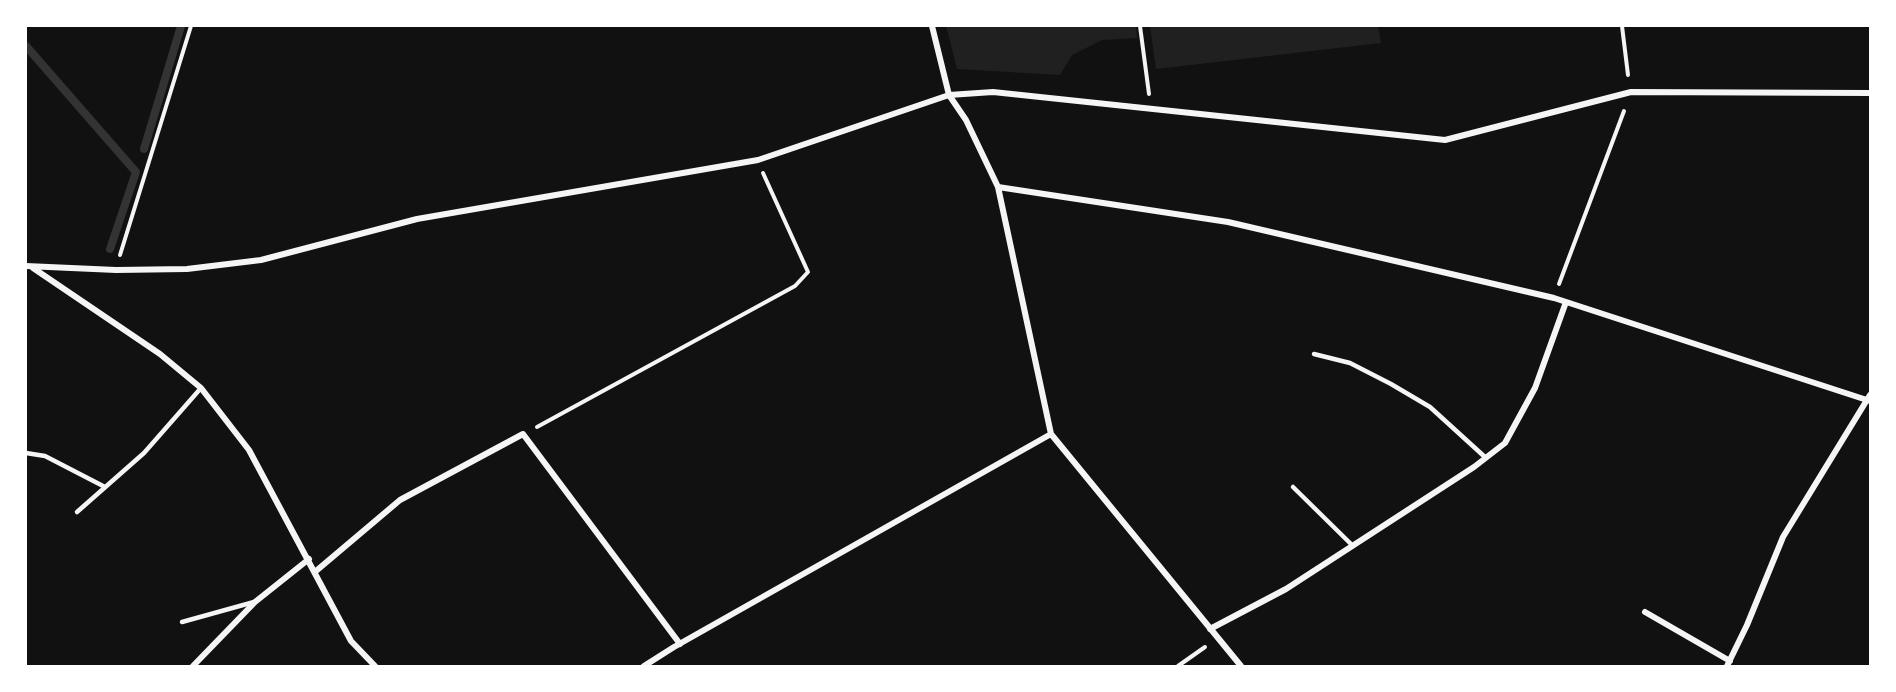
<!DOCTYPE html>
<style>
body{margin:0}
#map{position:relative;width:1896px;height:692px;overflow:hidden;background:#111;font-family:"Roboto Condensed",sans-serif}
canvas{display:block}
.frame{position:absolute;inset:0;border:27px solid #fff;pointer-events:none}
</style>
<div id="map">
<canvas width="1896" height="692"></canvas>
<div class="frame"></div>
</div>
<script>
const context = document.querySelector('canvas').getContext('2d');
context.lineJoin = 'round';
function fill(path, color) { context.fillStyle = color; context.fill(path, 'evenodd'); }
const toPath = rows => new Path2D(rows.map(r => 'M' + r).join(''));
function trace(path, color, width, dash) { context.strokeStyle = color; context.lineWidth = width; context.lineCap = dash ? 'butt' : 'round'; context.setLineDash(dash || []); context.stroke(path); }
fill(toPath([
 [946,26,1136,26,1137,38,1102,40,1072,55,1060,75,957,69],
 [1150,26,1378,26,1381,43,1156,69]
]), '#202020');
trace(toPath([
 [26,46,136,172,110,249],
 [144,149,181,26]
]), '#333', 8);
trace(toPath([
 [1140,26,1149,94],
 [1622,26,1628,75],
 [120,255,191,26],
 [1559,284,1624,111],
 [537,427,795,286,808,272,763,173],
 [1178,666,1205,647]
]), '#f5f5f5', 4);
trace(toPath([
 [1314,354,1350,363,1391,384,1430,407,1486,458],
 [26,453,45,456,105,487],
 [1293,487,1353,546],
 [77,512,144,453,201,388],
 [182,622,254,602]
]), '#f5f5f5', 4.5);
trace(toPath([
 [932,26,949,95,966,120,998,187,1051,434,1241,666],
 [998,187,1228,222,1554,298,1870,401],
 [26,266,116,270,187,269,261,260,417,219,758,160,949,95,993,92,1445,140,1631,92,1870,93],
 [33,268,160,354,201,388,249,450,351,641,375,666],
 [316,571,400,500,523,434,680,644],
 [1645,612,1730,661],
 [1210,629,1286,589,1474,467,1505,443,1535,388,1566,302],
 [193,666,255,602,309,559],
 [644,666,674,647,1051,434],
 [1727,666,1747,625,1783,537,1870,395]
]), '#f5f5f5', 6);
</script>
